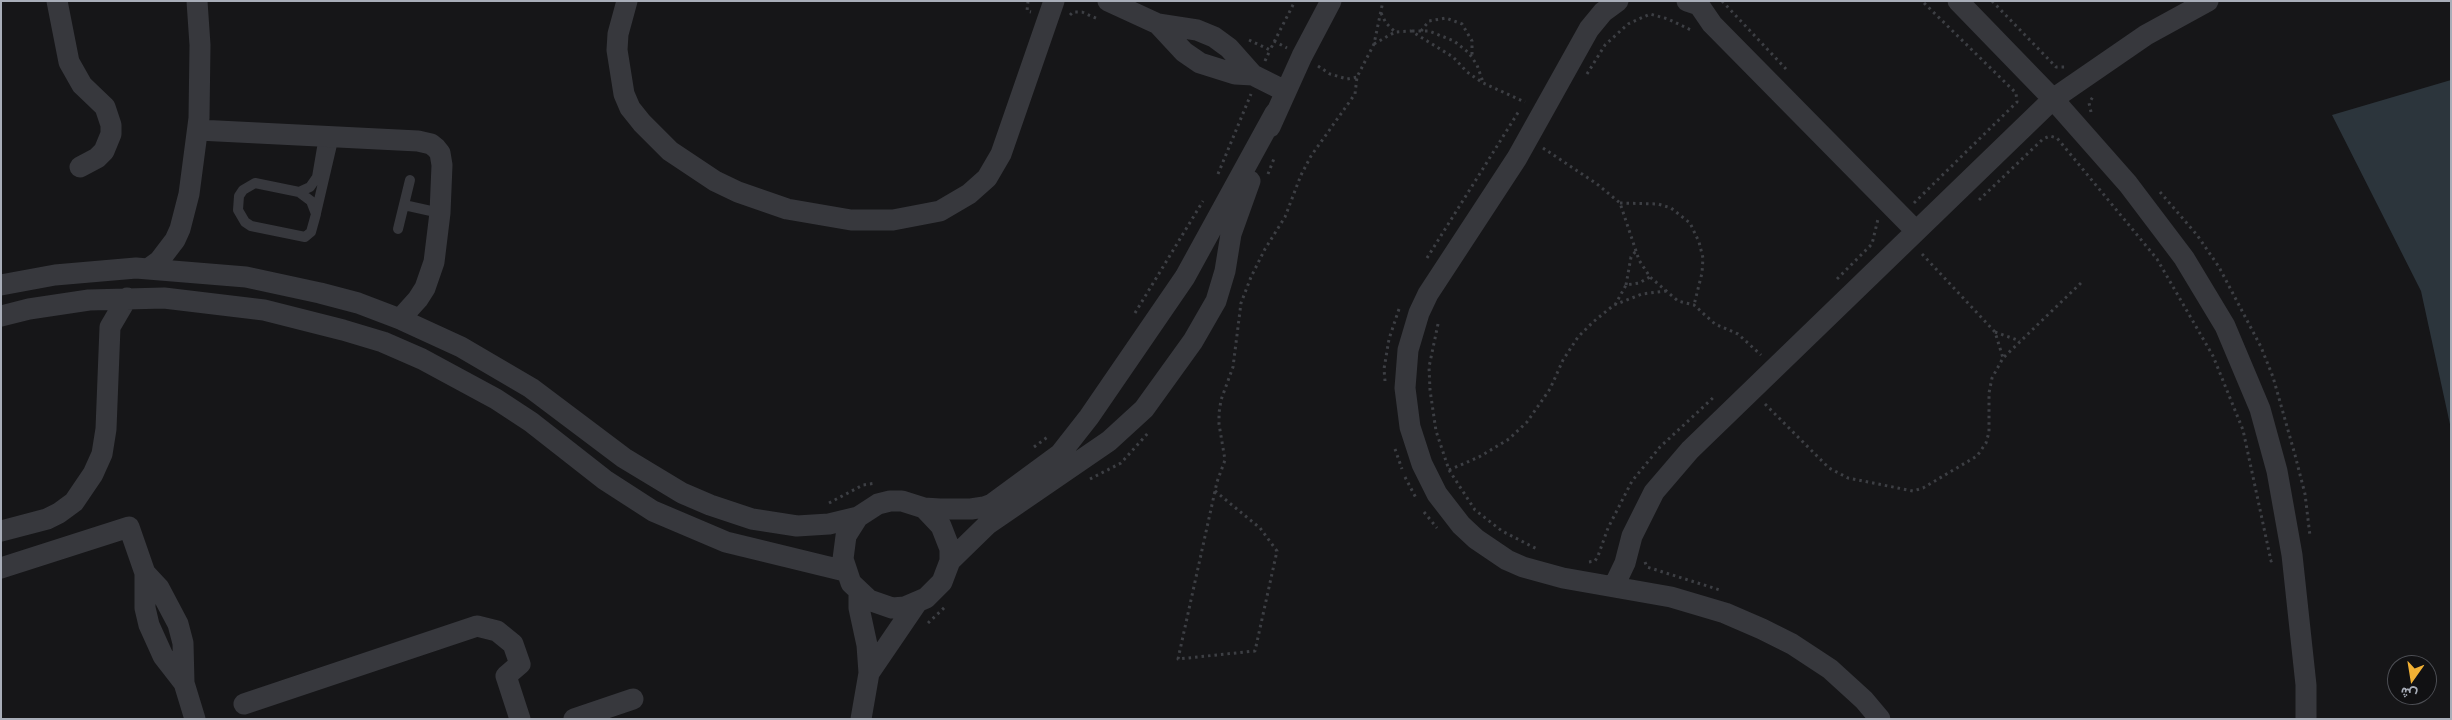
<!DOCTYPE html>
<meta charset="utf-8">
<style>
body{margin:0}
#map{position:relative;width:2452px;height:720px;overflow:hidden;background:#161618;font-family:Montserrat,Vazirmatn,sans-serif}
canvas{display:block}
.frame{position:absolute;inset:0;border:2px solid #a8adb8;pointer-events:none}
.north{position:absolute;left:2387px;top:655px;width:50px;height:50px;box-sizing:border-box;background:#111113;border:1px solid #4d4f55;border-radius:50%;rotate:193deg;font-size:14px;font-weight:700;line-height:20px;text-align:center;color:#a8adb8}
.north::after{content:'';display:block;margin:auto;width:18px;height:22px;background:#f2b134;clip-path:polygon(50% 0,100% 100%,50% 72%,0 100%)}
</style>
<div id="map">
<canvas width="2452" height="720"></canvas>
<div class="frame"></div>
<div class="north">ش</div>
</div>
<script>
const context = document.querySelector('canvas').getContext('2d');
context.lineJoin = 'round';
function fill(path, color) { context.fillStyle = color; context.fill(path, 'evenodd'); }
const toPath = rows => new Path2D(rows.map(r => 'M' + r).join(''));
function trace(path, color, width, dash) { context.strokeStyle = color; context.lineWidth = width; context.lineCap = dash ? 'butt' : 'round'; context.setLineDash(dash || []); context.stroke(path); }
fill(toPath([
 [2451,80,2451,429,2421,291,2332,115]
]), '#2c353c');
trace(toPath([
 [1028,1,1027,11,1031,12],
 [1722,1,1786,69],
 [1992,1,2056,67,2066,67],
 [1381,13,1386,23,1395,32],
 [1070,15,1073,12,1082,12,1098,19],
 [1412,31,1429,31,1454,41,1469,53,1477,65,1483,82],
 [1421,31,1429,21,1446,18,1462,24,1472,41,1472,57],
 [1249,40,1270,50,1295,1],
 [1274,41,1287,48],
 [1374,44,1395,32,1411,31,1453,57,1467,72,1483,83,1525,102],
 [1265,61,1270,50],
 [1318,66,1330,74,1347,79,1357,77],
 [1587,74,1605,45,1628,24,1650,14,1668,19,1693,31],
 [2091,112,2089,103,2094,95],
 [1543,148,1597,184,1620,203,1639,260,1650,277,1678,301,1694,305,1715,324,1738,334,1761,355],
 [1218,174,1251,94],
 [1268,174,1275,156],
 [2160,192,2197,235,2219,267,2261,347,2273,377,2295,455,2305,494,2310,536],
 [1979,200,2043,139,2050,136,2057,138,2157,259,2213,356,2243,430,2271,561,2273,560],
 [1620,203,1658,204,1671,208,1690,223,1699,242,1703,258,1702,273,1694,305],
 [1914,203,2017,102,2016,93,1922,1],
 [1922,254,1995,332,2003,358],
 [1427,258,1519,111],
 [1837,279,1872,244,1878,219],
 [1626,285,1631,257,1636,251],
 [1615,305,1626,285,1639,283,1650,277],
 [1135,313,1203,201],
 [1438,324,1429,367,1430,390,1436,431,1449,470,1475,510,1502,531,1537,549],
 [1995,332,2020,341],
 [1385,381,1384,369,1389,339,1399,309],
 [1765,404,1829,468,1848,478,1913,491,1923,488,1977,456,1986,443,1989,432,1989,393,1992,378,2003,358,2083,281],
 [1034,447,1049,436],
 [1395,449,1402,469],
 [1449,470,1479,457,1509,439,1527,422,1550,389,1563,360,1578,337,1593,322,1614,305,1642,294,1666,291],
 [1405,477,1416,498],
 [1090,479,1121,463,1149,432],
 [1215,491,1260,528,1277,551,1255,651,1178,659,1215,491,1217,482,1225,460,1219,424,1219,413,1221,400,1233,367,1241,303,1251,277,1265,249,1285,217,1301,175,1311,156,1355,94,1357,77,1374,44,1383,1],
 [829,503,863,485,876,483],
 [1424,512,1437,528],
 [1589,562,1595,561,1598,556,1608,528,1632,481,1660,447,1715,396],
 [1645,562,1647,567,1720,590],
 [928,623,945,607]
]), '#3d3f44', 3, [2.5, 4]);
trace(toPath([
 [299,192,311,201,316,214,311,232,305,237,251,226,245,222,238,210,239,196,243,190,255,183,299,192,310,187,317,177,324,136],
 [404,205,440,213],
 [316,213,334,136],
 [398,229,410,180]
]), '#37383d', 10);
trace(toPath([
 [57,1,69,62,82,85,105,107,111,125,111,134,104,151,97,158,80,167],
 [627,1,618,34,617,50,624,94,630,108,642,123,670,151,715,181,738,192,787,209,851,220,893,220,940,211,969,194,987,178,1001,154,1054,1],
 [1108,1,1158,24,1197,30,1214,37,1229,48,1253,75],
 [1618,1,1603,12,1589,29,1517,158,1428,294,1419,313,1408,350,1405,388,1410,427,1422,464,1437,494,1461,525,1476,539,1507,560,1523,567,1563,578,1671,597,1725,613,1762,629,1792,644,1830,669,1864,700,1880,719],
 [1687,1,1699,5,1712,24,1916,231],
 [1958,1,2053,99,2128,184,2184,258,2225,326,2260,409,2277,471,2292,555,2306,685,2306,719],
 [1158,24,1184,52,1200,63,1235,74,1253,75,1285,91],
 [1270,127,1302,56,1331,1],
 [198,130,418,141,431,144,436,148,440,153,442,165,440,213,434,262,425,288,418,299,400,319],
 [148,269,159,261,175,240,180,229,189,194,199,118,200,45,197,1],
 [1,285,55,275,136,268,246,277,320,293,358,303,400,319,461,347,531,388,624,458,682,493,710,505,752,519,797,526,829,524,858,517],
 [1,316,29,309,89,300,164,298,264,310,343,330,383,342,422,359,496,399,531,422,605,480,653,511,726,542,845,571],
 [924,508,941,526,950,549,950,561,942,582,926,598,905,607,892,608,869,600,851,583,843,559,846,536,858,517,878,504,890,501,902,501,924,508,940,509,971,509,984,507,992,504,1060,454,1089,417,1185,277,1275,113],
 [1,531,47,519,59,513,74,502,93,474,102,454,106,429,110,327,127,298],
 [950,561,988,524,1109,441,1144,409,1193,341,1216,301,1225,271,1231,234,1250,181],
 [1,568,129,527,145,573,145,608,149,625,163,656,184,683],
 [145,573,159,588,178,624,183,643,184,683,195,719],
 [1614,586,1625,563,1632,536,1654,492,1690,450,2053,99,2146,35,2208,1],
 [859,593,859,608,867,645,869,673,861,719],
 [869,673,916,604],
 [506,676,520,719],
 [244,704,477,626,497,631,513,644,520,664,506,676],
 [574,719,633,699]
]), '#37383d', 21);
</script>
